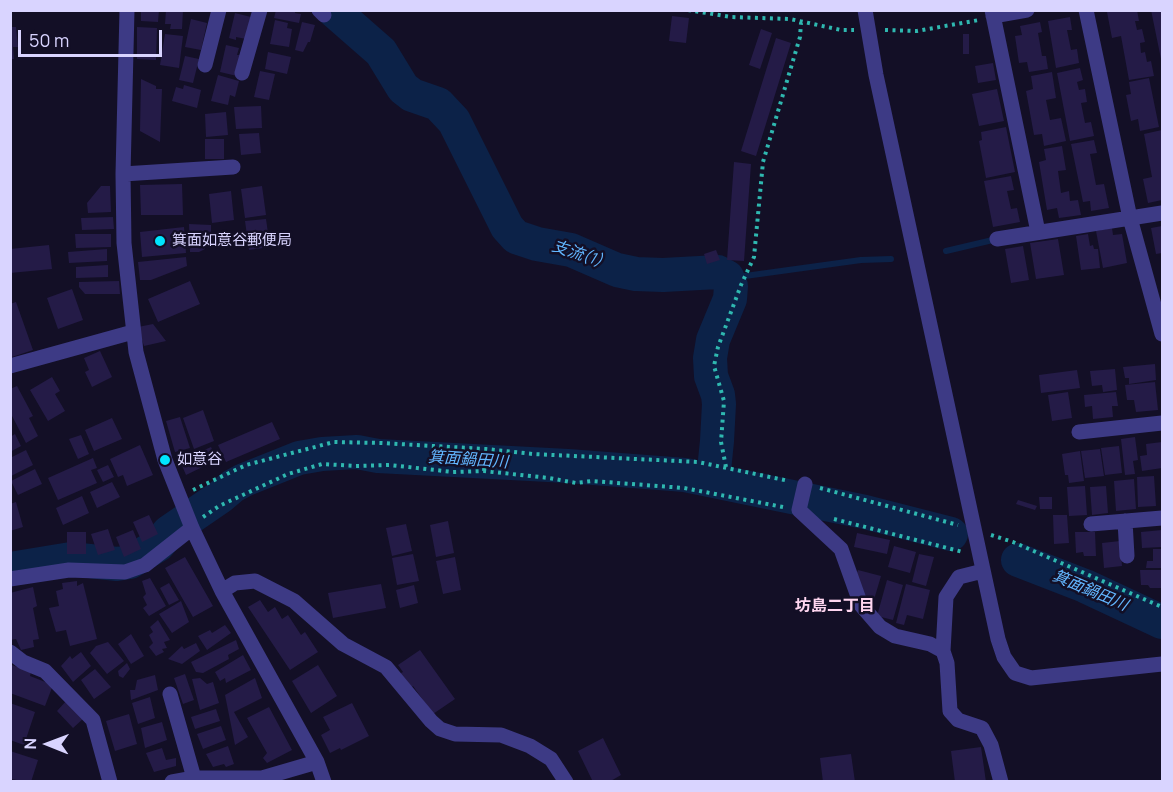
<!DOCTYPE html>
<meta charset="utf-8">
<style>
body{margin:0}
#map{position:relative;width:1173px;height:792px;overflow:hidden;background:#130f26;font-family:Manrope,sans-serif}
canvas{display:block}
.frame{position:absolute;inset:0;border:12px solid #d9d4ff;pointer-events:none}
.north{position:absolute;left:18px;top:714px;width:60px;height:60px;-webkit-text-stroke:4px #130f26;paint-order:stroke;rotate:271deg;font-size:16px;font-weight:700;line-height:24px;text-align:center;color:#d9d4ff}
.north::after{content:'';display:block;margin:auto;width:21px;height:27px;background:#d9d4ff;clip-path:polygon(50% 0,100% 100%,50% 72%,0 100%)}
.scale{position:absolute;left:18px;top:30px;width:144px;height:27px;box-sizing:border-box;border:3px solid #d9d4ff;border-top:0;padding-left:8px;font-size:18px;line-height:21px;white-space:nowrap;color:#d9d4ff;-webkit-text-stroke:4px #130f26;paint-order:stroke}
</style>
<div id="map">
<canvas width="1173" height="792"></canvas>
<div class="frame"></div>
<div class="north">N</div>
<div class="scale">50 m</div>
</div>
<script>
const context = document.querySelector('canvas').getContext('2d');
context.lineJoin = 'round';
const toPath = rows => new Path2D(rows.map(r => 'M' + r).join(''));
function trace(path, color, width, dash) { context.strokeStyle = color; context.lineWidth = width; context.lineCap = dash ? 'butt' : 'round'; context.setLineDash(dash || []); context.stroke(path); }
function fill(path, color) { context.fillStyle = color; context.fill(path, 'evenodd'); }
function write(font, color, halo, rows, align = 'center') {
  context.font = font + ' Manrope,"Noto Sans JP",sans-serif'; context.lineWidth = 5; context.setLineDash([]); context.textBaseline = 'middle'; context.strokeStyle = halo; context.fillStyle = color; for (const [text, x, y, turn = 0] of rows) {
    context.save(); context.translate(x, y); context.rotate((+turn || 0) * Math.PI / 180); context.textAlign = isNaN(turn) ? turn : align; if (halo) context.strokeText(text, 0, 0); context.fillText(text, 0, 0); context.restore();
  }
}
trace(toPath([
 [946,251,997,239],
 [745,276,861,260,891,259]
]), '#0c2248', 6);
trace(toPath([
 [333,10,381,52,403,88,412,95,438,104,454,121,507,227,516,237,537,244,571,250,617,270,636,274,663,275,718,272,727,277,731,286,730,299,713,340,710,358,711,376,718,395,719,404,717,441,713,480],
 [1018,560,1085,586,1162,622],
 [10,569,71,559,117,564,130,562,158,545,169,532,220,497,233,486,244,480,299,458,322,454,357,452,378,456,568,466,685,475,865,512,951,534]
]), '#0c2248', 34);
fill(toPath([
 [141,10,159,10,158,22,141,21],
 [166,10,183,10,182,29,170,29,171,24,165,24],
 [276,10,295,10,295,13,301,14,299,23,274,18],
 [1118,10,1137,10,1139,21,1135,21,1137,30,1142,29,1145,42,1140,43,1141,53,1145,52,1147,62,1151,61,1154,76,1129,80,1121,36,1112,38,1107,12],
 [1151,10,1162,10,1162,59,1161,59],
 [235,13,251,17,246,39,236,37,236,40,229,38],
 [672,16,689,18,686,43,669,41],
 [1070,17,1072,30,1067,30,1071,50,1077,49,1079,63,1056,68,1048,21],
 [191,19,207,23,201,50,185,47],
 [275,20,288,23,287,28,292,29,289,47,270,44],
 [302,22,315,25,310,42,308,42,303,52,295,50],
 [1040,22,1042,32,1038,33,1042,56,1046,56,1048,69,1029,72,1027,62,1019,63,1015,36,1022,35,1020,26],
 [10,27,16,27,18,47,13,47,14,59,10,59],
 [137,27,157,28,156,60,137,59],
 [761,29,772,33,760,69,749,65],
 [165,34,183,36,179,68,160,65],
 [963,34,969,34,969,54,963,54],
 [776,38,791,43,756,156,741,151],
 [226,45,239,48,237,55,241,55,237,76,220,72],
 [268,52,291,57,287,74,265,69],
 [185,56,199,59,193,83,179,80],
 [993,63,996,80,978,83,975,66],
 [1080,68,1083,80,1077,82,1079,90,1085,89,1087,102,1081,103,1085,123,1091,122,1094,136,1070,141,1057,73],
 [260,71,275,74,269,100,254,97],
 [1052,72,1056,98,1046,100,1050,120,1061,118,1066,141,1044,146,1042,134,1034,135,1026,91,1033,89,1031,76],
 [218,75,239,81,235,97,230,95,228,105,211,101],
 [1149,78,1159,127,1140,131,1138,119,1131,121,1126,95,1131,94,1129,82],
 [141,79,156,86,156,89,162,89,160,142,140,131],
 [184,85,201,90,197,108,172,101,176,87,183,89],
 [997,89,1004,121,979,126,972,94],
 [261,106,262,128,236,129,234,107],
 [226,112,228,135,206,137,205,114],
 [1006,127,1015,172,986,178,979,141,982,140,981,132],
 [1162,130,1162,200,1148,203,1143,179,1152,177,1144,134],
 [259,133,261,153,241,155,239,134],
 [205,139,224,139,224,159,205,159],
 [1094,140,1097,153,1090,154,1096,185,1104,184,1109,208,1091,211,1090,201,1083,202,1071,144],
 [1062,146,1066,170,1058,171,1061,193,1069,191,1070,201,1078,200,1081,215,1059,218,1057,208,1047,210,1039,162,1046,160,1044,149],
 [734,162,751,164,744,261,727,260],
 [1011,176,1014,190,1007,191,1011,209,1017,208,1020,222,993,227,984,181],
 [182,184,183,215,141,215,140,185],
 [101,186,110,186,111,212,88,213,87,203],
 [262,186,266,215,245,218,241,189],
 [231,191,234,220,212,223,209,194],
 [113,217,114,229,82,230,81,218],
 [266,219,270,247,249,250,245,221],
 [189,224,211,225,211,239,205,239,205,249,199,252,190,252],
 [1162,226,1162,253,1156,254,1151,228],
 [184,227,186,253,142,257,140,232],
 [1112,228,1113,235,1122,234,1127,263,1103,268,1096,231],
 [75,234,111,234,111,247,76,248],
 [1088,234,1090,246,1093,245,1094,249,1098,249,1100,268,1081,270,1076,236],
 [1058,239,1064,275,1036,279,1030,243],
 [49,245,52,269,10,273,10,249],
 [1023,246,1029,280,1011,283,1005,249],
 [107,249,107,261,69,263,68,252],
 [716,250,720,260,707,264,704,254],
 [186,257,187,266,151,280,140,280,138,262],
 [108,265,108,277,76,278,76,267],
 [119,281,120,294,85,294,79,287,79,282],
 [190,281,200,304,158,322,148,299],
 [72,289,83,320,58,329,47,298],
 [16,302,33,350,12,357,10,304],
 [153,324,166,341,144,346,138,327],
 [100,351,112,377,92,387,85,372,89,370,84,358],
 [1155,364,1156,380,1129,384,1129,378,1125,378,1123,367],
 [1115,369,1117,390,1103,392,1102,385,1092,386,1090,371],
 [1077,370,1080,388,1041,393,1039,375],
 [52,377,60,391,55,394,65,411,48,421,30,390],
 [1155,382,1158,410,1136,412,1134,400,1127,400,1125,385],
 [17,386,33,416,29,418,38,436,26,443,10,412,10,389],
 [1068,392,1072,418,1052,421,1048,395],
 [1116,392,1118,406,1112,406,1113,417,1093,419,1092,406,1085,407,1084,395],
 [203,410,214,441,194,449,183,418],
 [180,417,190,448,175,452,166,421],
 [112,418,122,439,94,451,85,430],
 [272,422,280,439,226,462,218,445],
 [15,434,21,446,10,452,10,437],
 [81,435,89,454,78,459,69,439],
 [1135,437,1138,460,1133,461,1135,474,1125,475,1121,439],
 [1162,442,1162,468,1142,471,1140,456,1147,455,1146,444],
 [140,445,153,475,127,486,123,475,118,477,110,459],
 [1119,446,1122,473,1105,475,1101,448],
 [211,447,217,460,186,475,180,461],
 [1100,449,1104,476,1085,478,1081,451],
 [26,450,33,465,11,476,10,458],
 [1080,451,1084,481,1069,483,1068,475,1065,475,1062,454],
 [93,458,97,468,91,470,97,483,58,500,48,478],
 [108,465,114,477,103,482,97,470],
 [35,469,42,484,18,495,11,481],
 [1154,476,1156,506,1138,507,1137,477],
 [1134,479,1136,509,1116,511,1114,481],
 [112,482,120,497,97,508,90,492],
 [1085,486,1087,515,1069,516,1067,487],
 [1106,486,1108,513,1092,515,1090,487],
 [82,496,89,513,63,525,56,508],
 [1039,497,1052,497,1052,509,1040,509],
 [1018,500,1037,506,1035,510,1016,504],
 [16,502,23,527,10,531,10,504],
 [149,515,158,534,142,542,133,522],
 [1053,515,1067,515,1069,543,1054,544],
 [448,521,454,553,436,557,430,525],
 [406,524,412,551,392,556,386,528],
 [108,529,115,550,98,555,91,534],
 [133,530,141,549,124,557,116,537],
 [1162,530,1162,547,1142,548,1141,532],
 [67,532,86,532,86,554,67,554],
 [1075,532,1095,532,1096,556,1084,556,1083,552,1076,553],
 [857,533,890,540,887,554,854,547],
 [1120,541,1122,566,1104,568,1102,543],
 [894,546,916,552,910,573,888,567],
 [1153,549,1162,549,1162,568,1146,568,1147,561,1153,561],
 [413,554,419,581,397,585,392,558],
 [919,554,934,557,926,586,912,582],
 [185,557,213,606,193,617,165,568],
 [455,557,461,590,443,594,436,561],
 [858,570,881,576,873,603,867,601,856,575],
 [1140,570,1162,570,1162,588,1150,588,1148,585,1141,585],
 [150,578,166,606,149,616,143,608,147,605,143,597,146,594,142,581],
 [887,580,903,585,893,620,877,616],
 [77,581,77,586,83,583,97,639,70,646,66,630,56,632,49,608,59,606,56,591,63,589,62,583],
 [169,583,179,600,169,605,160,588],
 [381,584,386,608,333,618,328,593],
 [906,584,930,590,923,619,907,615,904,625,896,623],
 [414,585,418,603,400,608,396,590],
 [33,587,37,606,33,608,39,639,33,640,34,647,21,650,16,639,10,640,10,593],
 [260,600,268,612,275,607,282,619,288,615,301,635,305,632,318,652,290,670,248,607],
 [181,601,189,622,172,633,159,614],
 [158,620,170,640,164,642,167,648,162,649,164,652,156,656,149,647,153,643,149,635,153,632,150,627],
 [225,625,231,633,207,650,198,636,210,630,212,633],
 [131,634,144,656,131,664,118,644],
 [236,640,239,649,228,655,229,659,203,673,196,672,191,662],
 [108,642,124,661,107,674,90,653,96,646],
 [196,643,200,651,182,664,168,659,182,646,184,649],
 [420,650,455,699,433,714,413,686,410,689,399,674,403,672,398,665],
 [81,652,91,666,73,682,61,666,70,656,72,659],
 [243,655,251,670,226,683,225,678,220,681,215,672],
 [127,663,130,669,123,678,119,676,118,671],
 [12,665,31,672,30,676,53,685,45,706,10,693],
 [318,665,337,696,311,713,292,681],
 [95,669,111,687,94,699,81,680],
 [185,674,194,700,183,704,174,678],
 [155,675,158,690,131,700,130,690,135,690,137,680],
 [200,678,207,684,213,682,219,703,200,710,192,679],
 [255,678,262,698,234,712,248,737,235,745,225,695],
 [150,697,155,718,138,724,132,703],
 [67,700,84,718,73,728,57,711],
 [10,703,35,712,24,745,10,740],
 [352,703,369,736,341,750,340,748,330,753,321,735,330,730,323,717],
 [269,707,292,750,267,763,263,758,267,753,247,718],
 [216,709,220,721,195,729,191,717],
 [129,714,137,744,115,751,106,721],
 [162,722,167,740,145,748,141,728],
 [221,726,226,740,203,749,197,734],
 [603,738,621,775,609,782,593,782,578,751],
 [228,746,234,764,226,767,224,764,213,767,206,754],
 [981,747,986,782,955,782,951,751],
 [162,748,166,760,176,758,176,766,154,772,146,753],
 [10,751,38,760,31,782,10,779],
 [851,754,855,782,823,782,820,758]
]), '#241b47');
trace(toPath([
 [688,10,731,17,790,19,841,30,854,30],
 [885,30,917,31,979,20],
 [726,467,721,442,724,401,714,366,718,347,741,285,754,257,763,162,800,37,801,23],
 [484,471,486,449],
 [820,488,958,525],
 [193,490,246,465,334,442,381,443,486,449,533,454,698,462,789,481],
 [203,517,219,506,288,474,322,464,356,466,390,465,453,472,484,471,549,478,576,483,592,481,684,488,783,507],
 [834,519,963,552],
 [991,535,1013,542,1162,607]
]), '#2fb8b0', 4, [3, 4.5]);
trace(toPath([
 [127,10,123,174,124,243,136,352,165,460,192,528,222,591,317,762,324,782],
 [319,10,324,15],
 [865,10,876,75,998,639,1004,657,1015,673,1031,678,1162,664],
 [992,10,1038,232],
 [1086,10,1130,218,1162,334],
 [993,16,1027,10],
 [205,65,219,10],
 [242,73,260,10],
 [123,174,233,167],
 [997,239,1162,213],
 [10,366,133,332],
 [1079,432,1162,423],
 [805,484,799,510,841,549,861,605,880,627,895,636,930,644,943,651,947,663,950,711,958,720,982,728,991,745,1001,782],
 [1125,521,1127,556],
 [1091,524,1162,518],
 [10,579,69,570,125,572,145,565,192,528],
 [222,591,235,583,255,581,294,601,343,644,386,667,431,721,440,729,455,734,501,735,530,746,551,759,566,782],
 [943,651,946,597,959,577,983,571],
 [10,652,23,662,45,671,93,720,110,782],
 [170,694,194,778],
 [172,782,194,778,262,778,317,762]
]), '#3d3a85', 15);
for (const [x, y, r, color] of [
 [160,241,6,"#00e5ff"],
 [165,460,6,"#00e5ff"]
]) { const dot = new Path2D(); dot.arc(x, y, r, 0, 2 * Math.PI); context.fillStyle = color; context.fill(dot); trace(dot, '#130f26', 2); }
write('15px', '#d9d4ff', '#130f26', [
 ["箕面如意谷郵便局",172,241],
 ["如意谷",177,460]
], 'left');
write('italic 16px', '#62b6ff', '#130f26', [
 ["支流(1)",577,254,18],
 ["箕面鍋田川",468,460,4],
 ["箕面鍋田川",1090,591,23]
]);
write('bold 16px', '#ffd6f0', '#130f26', [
 ["坊島二丁目",835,607]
]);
</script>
